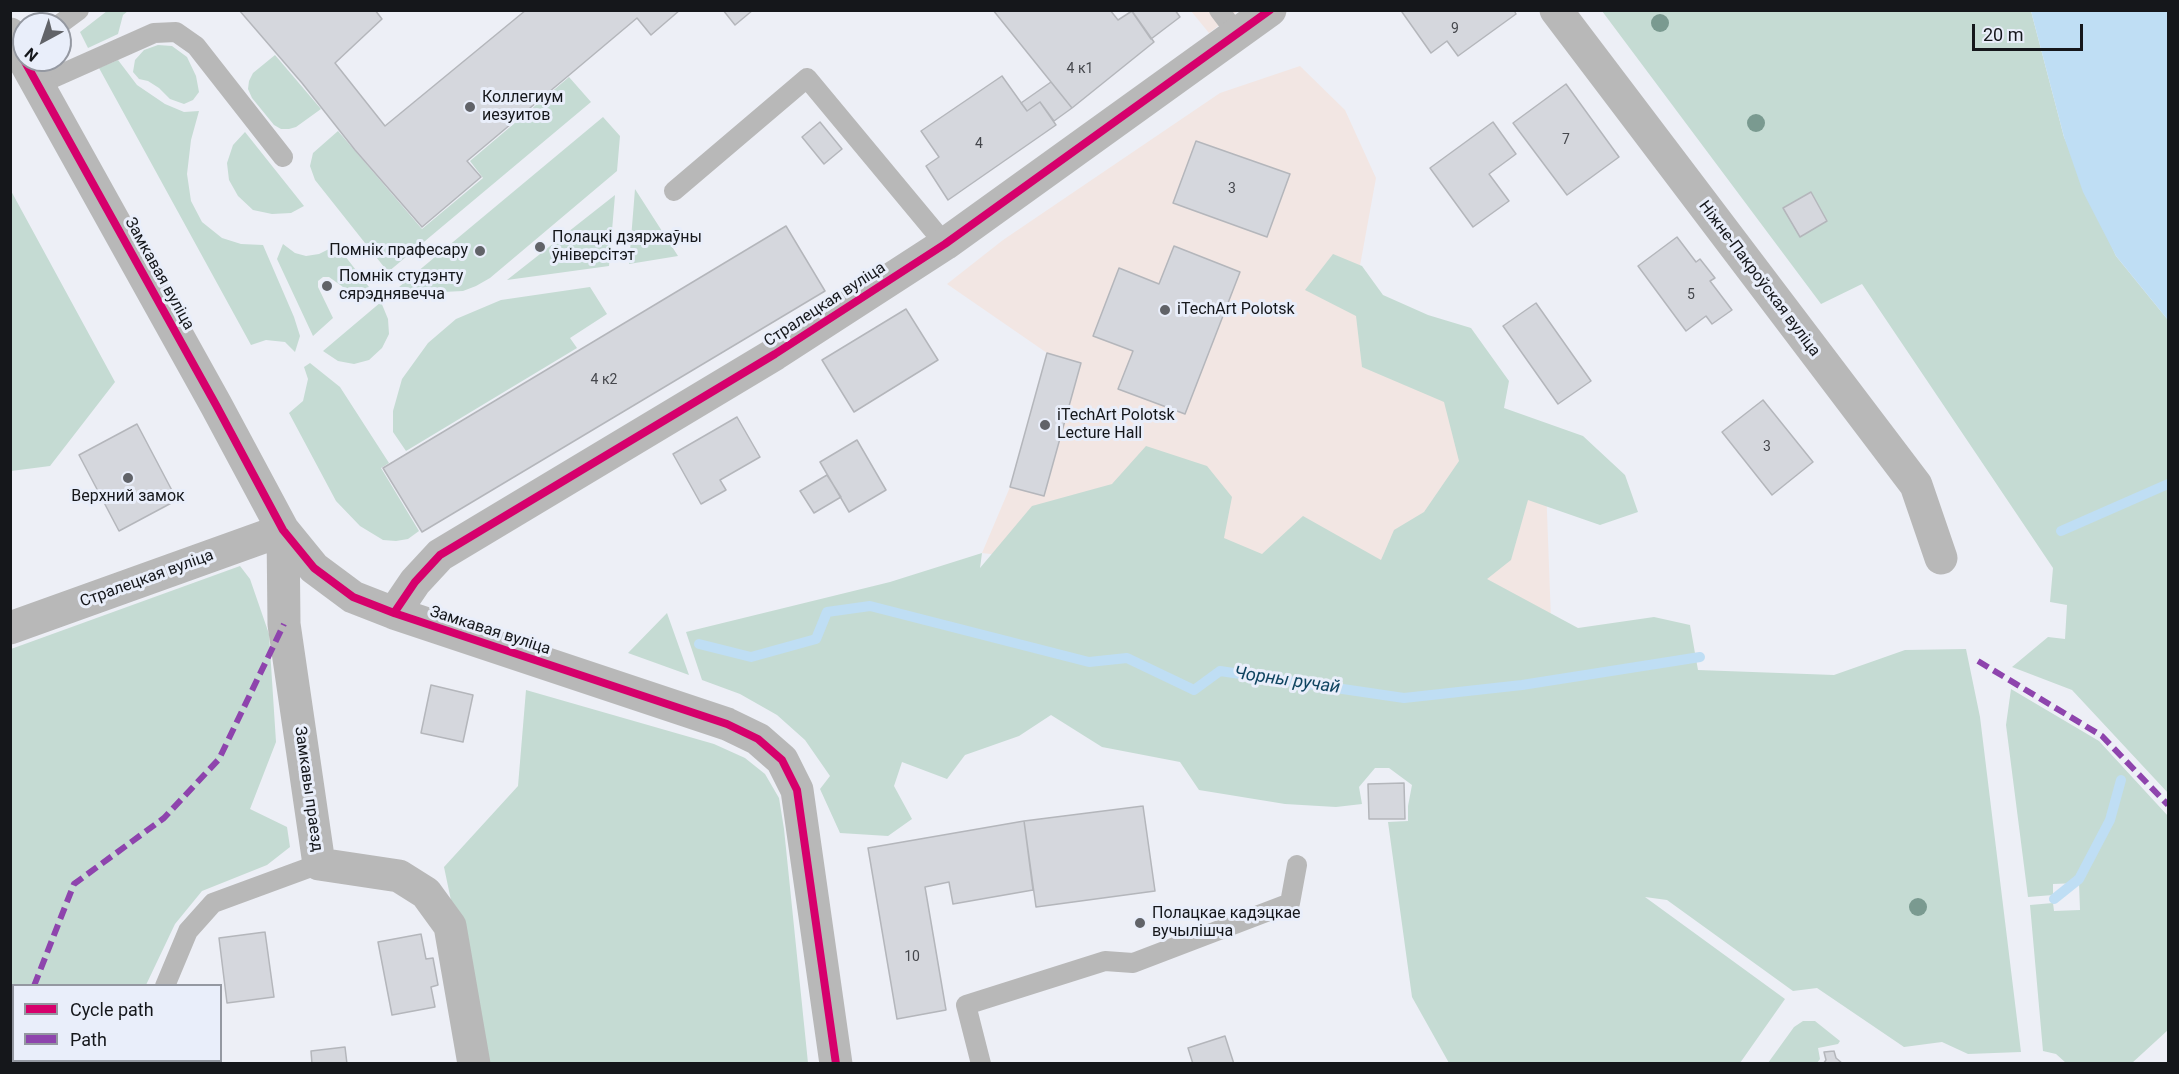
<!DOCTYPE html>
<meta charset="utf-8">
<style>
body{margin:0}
#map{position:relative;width:2179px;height:1074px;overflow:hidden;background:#edeff6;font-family:Roboto,sans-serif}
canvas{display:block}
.frame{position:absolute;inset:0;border:12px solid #15171b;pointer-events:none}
.legend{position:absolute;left:12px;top:984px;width:210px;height:78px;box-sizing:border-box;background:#e9eefa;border:2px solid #9498a1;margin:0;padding:8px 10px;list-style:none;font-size:18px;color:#15171b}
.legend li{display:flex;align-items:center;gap:12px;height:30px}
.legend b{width:30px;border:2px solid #9498a1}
.north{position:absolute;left:12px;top:12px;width:60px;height:60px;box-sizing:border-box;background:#e9eefa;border:2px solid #9498a1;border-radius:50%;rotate:220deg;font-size:16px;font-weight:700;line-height:24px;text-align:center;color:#15171b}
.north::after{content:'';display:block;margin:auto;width:21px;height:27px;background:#616368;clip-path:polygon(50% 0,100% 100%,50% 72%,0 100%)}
.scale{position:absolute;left:1972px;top:24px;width:111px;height:27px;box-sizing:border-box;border:3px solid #15171b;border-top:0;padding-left:8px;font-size:18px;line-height:21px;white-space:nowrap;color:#15171b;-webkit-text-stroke:4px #e9eefa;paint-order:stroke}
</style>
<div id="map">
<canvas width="2179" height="1074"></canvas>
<div class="frame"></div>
<ul class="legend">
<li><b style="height:8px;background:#d6006c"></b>Cycle path</li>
<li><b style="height:8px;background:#8e44ad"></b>Path</li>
</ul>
<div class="north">N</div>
<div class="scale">20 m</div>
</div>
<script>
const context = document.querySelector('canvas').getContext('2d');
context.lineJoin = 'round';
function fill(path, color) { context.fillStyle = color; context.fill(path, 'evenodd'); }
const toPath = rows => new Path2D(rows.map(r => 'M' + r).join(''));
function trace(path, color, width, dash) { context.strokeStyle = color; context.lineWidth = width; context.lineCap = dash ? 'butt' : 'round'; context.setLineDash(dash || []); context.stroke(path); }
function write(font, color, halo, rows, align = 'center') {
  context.font = font + ' Roboto,sans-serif'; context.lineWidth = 6; context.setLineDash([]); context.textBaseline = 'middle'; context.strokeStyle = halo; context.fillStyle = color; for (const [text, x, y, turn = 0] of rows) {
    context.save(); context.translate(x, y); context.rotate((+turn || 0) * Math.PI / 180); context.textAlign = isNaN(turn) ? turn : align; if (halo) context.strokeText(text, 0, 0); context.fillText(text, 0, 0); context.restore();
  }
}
fill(toPath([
 [1191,11,1238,11,1209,33],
 [1300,66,1345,110,1376,178,1359,271,1546,485,1551,620,982,553,1010,487,1047,353,947,284,1003,240,1220,93]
]), '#f2e6e3');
fill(toPath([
 [107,11,128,11,123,15,118,34,88,48,80,32],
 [1602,11,2031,11,2064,137,2116,256,2168,320,2168,793,2072,690,2012,667,2048,637,2065,639,2067,605,2050,602,2053,568,1862,284,1821,304],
 [158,45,172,46,187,57,196,76,199,92,193,100,184,104,170,99,159,88,148,81,139,79,133,72,135,60,144,50],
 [275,55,321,109,296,127,289,129,281,129,274,125,252,98,248,89,249,81,253,73],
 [118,60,137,85,165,104,184,112,199,111,191,140,187,174,191,201,202,222,222,238,241,244,263,245,294,317,300,336,295,352,285,342,266,340,251,345,99,68],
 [569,77,591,102,388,272,315,180,310,166,313,153,338,131,422,229,483,178,470,161],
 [603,117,620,136,617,171,490,278,476,286,463,291,422,293,407,291,399,287],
 [245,132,304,206,291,213,272,214,253,210,238,196,229,180,227,163,233,145],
 [10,189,115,382,50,466,11,471],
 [635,189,678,256,629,264],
 [615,195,609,266,507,280],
 [283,244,295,253,306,256,319,254,329,249,345,256,369,287,357,297,329,277,323,277,318,281,318,287,333,318,313,336,277,259],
 [1333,254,1362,266,1383,295,1428,315,1471,328,1509,381,1504,408,1583,436,1625,475,1638,512,1600,525,1528,500,1511,560,1487,579,1578,628,1654,617,1690,625,1698,670,1834,675,1905,650,1966,649,1980,717,2021,1052,1968,1054,1942,1042,1904,1047,1817,988,1793,991,1667,900,1645,897,1785,999,1740,1063,1449,1063,1412,997,1388,822,1408,821,1408,806,1412,785,1389,768,1375,768,1359,787,1362,804,1336,807,1285,804,1199,790,1180,762,1102,747,1051,715,1019,736,965,755,947,779,902,762,894,786,912,819,888,836,840,833,820,789,830,776,805,740,777,715,740,694,702,680,686,632,890,582,982,553,980,568,1032,506,1112,484,1146,446,1207,466,1232,497,1224,538,1262,554,1303,516,1381,560,1394,530,1424,512,1459,461,1444,402,1362,367,1356,316,1305,290],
 [590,287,607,314,570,338,577,348,406,451,393,432,393,411,402,379,428,343,456,319,501,300],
 [381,302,388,319,389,334,382,348,369,360,354,364,338,361,323,351],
 [310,363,340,387,389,463,381,468,419,531,408,539,396,541,383,540,360,526,336,501,289,413,303,401,308,379,304,367],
 [240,566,250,579,269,634,276,742,250,809,287,827,290,847,267,865,202,891,175,924,146,985,14,986,14,1060,129,1061,128,1063,11,1063,11,649],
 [667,613,689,675,628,653],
 [2011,689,2099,741,2168,816,2168,1030,2132,1063,2066,1063,2056,1054,2043,1051,2030,905,2053,903,2054,911,2080,910,2079,883,2053,884,2053,895,2028,897,2006,725],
 [526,690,714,744,745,758,765,774,779,798,784,829,808,1063,485,1063,444,867,518,786],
 [1803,1021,1815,1021,1840,1041,1838,1044,1818,1048,1820,1059,1817,1063,1768,1063,1794,1027]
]), '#c5dbd3');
fill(toPath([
 [2031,11,2168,11,2168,320,2116,256,2083,192,2064,137]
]), '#bfdef4');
trace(toPath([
 [2061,531,2168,484],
 [699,644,751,657,816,639,827,612,870,606,1089,662,1127,658,1194,690,1220,671,1404,698,1522,685,1700,657],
 [2054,899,2079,879,2110,820,2121,780]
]), '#bfdef4', 10);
const building = toPath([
 [239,10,375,10,382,19,335,63,385,126,526,10,680,10,651,35,637,18,467,161,481,177,422,227,355,150,302,83,239,10],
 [723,10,753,10,735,25,723,10],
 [993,10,1110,10,1118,20,1132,11,1154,42,1072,108,993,10],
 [1131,10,1175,10,1180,17,1151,39,1131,10],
 [1404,10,1514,10,1516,14,1458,56,1447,41,1431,53,1402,12,1404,10],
 [1002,76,1027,111,1040,102,1056,125,948,200,926,166,939,157,921,131,1002,76],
 [1051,82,1072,108,1054,121,1040,102,1027,111,1021,103,1051,82],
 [1566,84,1619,157,1567,195,1513,123,1566,84],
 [820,122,842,149,824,164,802,137,820,122],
 [1493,122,1516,154,1489,174,1509,201,1473,227,1430,168,1493,122],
 [1196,141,1290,174,1267,237,1173,203,1196,141],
 [1811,192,1827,221,1800,237,1783,208,1811,192],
 [786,226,825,291,422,532,383,468,786,226],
 [1677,237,1696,262,1700,259,1715,278,1710,281,1732,310,1712,324,1706,316,1686,331,1638,266,1677,237],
 [1174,246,1240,272,1185,414,1118,389,1133,351,1093,336,1119,268,1159,284,1174,246],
 [1536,303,1591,381,1558,404,1503,326,1536,303],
 [906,309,938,360,854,412,822,360,906,309],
 [1047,353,1081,363,1044,496,1010,487,1047,353],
 [1763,400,1813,462,1772,495,1722,432,1763,400],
 [737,417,760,457,720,480,726,490,701,504,673,454,737,417],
 [137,424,177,500,119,531,79,455,137,424],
 [857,440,886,490,849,512,820,462,857,440],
 [827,475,841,497,814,513,800,491,827,475],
 [431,685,473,695,463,742,421,733,431,685],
 [1404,783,1405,819,1369,819,1368,784,1404,783],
 [1143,806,1155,891,1036,907,1024,821,1143,806],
 [1024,821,1033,890,953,904,949,882,925,887,946,1010,897,1019,868,848,1024,821],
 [265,932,274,997,227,1003,219,938,265,932],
 [421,934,426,959,433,958,438,985,431,987,435,1007,392,1015,378,942,421,934],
 [1225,1036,1234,1064,1193,1064,1188,1048,1225,1036],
 [345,1047,347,1064,312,1064,311,1051,345,1047],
 [1834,1051,1836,1058,1843,1064,1823,1064,1826,1060,1824,1052,1834,1051]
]);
fill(building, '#d5d7dd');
trace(building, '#b4b6bb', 1.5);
trace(toPath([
 [1219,10,1238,35],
 [60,24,79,10],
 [37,85,154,33,176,32,196,46,283,157],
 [674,191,807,78,945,244],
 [165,986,188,931,213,903,319,864],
 [145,1064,145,1060],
 [981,1064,966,1005,1105,961,1133,963,1290,903,1297,865]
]), '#b8b8b8', 20);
trace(toPath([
 [1556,10,1916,485,1941,558],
 [10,34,24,59],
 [24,60,216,405,283,530,314,568,353,597,394,613,727,724,758,739,782,760,797,790,836,1064],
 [283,530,284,624,319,864,399,876,426,893,450,926,474,1064],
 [394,613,415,582,440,555,775,354,945,244,1270,10],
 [10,628,283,530]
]), '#b8b8b8', 33);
trace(toPath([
 [1978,661,2102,736,2168,805],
 [34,986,74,884,164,818,219,759,284,624],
 [10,1047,14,1039]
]), '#8e44ad', 6, [12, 6]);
trace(toPath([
 [24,60,216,405,283,530,314,568,353,597,394,613,727,724,758,739,782,760,797,790,836,1064],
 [394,613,415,582,440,555,775,354,945,244,1270,10]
]), '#d6006c', 8);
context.fillStyle = '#7a9a90';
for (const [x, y] of [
 [1660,23],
 [1756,123],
 [1918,907]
]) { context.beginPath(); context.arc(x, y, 9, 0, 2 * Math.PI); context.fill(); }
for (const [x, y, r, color] of [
 [470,107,6,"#616368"],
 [540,247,6,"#616368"],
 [480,251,6,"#616368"],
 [327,286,6,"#616368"],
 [1165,310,6,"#616368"],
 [1045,425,6,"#616368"],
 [128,478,6,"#616368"],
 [1140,923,6,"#616368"]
]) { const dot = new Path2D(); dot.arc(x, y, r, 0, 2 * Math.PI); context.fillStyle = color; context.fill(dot); trace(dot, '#e9eefa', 2); }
write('14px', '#45474c', null, [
 ["9",1455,29],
 ["4 к1",1080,69],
 ["7",1566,140],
 ["4",979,144],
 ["3",1232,189],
 ["5",1691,295],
 ["4 к2",604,380],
 ["3",1767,447],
 ["10",912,957]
]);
write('16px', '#15171b', '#e9eefa', [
 ["Коллегиум",482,98],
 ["иезуитов",482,116],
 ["Полацкі дзяржаўны",552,238],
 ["ўніверсітэт",552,256],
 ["Помнік прафесару",468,251,"right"],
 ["Помнік студэнту",339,277],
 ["сярэднявечча",339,295],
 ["iTechArt Polotsk",1177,310],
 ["iTechArt Polotsk",1057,416],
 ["Lecture Hall",1057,434],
 ["Верхний замок",128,497,"center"],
 ["Полацкае кадэцкае",1152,914],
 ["вучылішча",1152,932]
], 'left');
write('16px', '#15171b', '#e9eefa', [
 ["Замкавая вуліца",159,274,61],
 ["Ніжне-Пакроўская вуліца",1759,279,53],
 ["Стралецкая вуліца",825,305,-33],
 ["Стралецкая вуліца",147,579,-20],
 ["Замкавая вуліца",490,631,18],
 ["Замкавы праезд",308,789,82]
]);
write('italic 18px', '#0f4460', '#e9eefa', [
 ["Чорны ручай",1287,681,8]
]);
</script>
